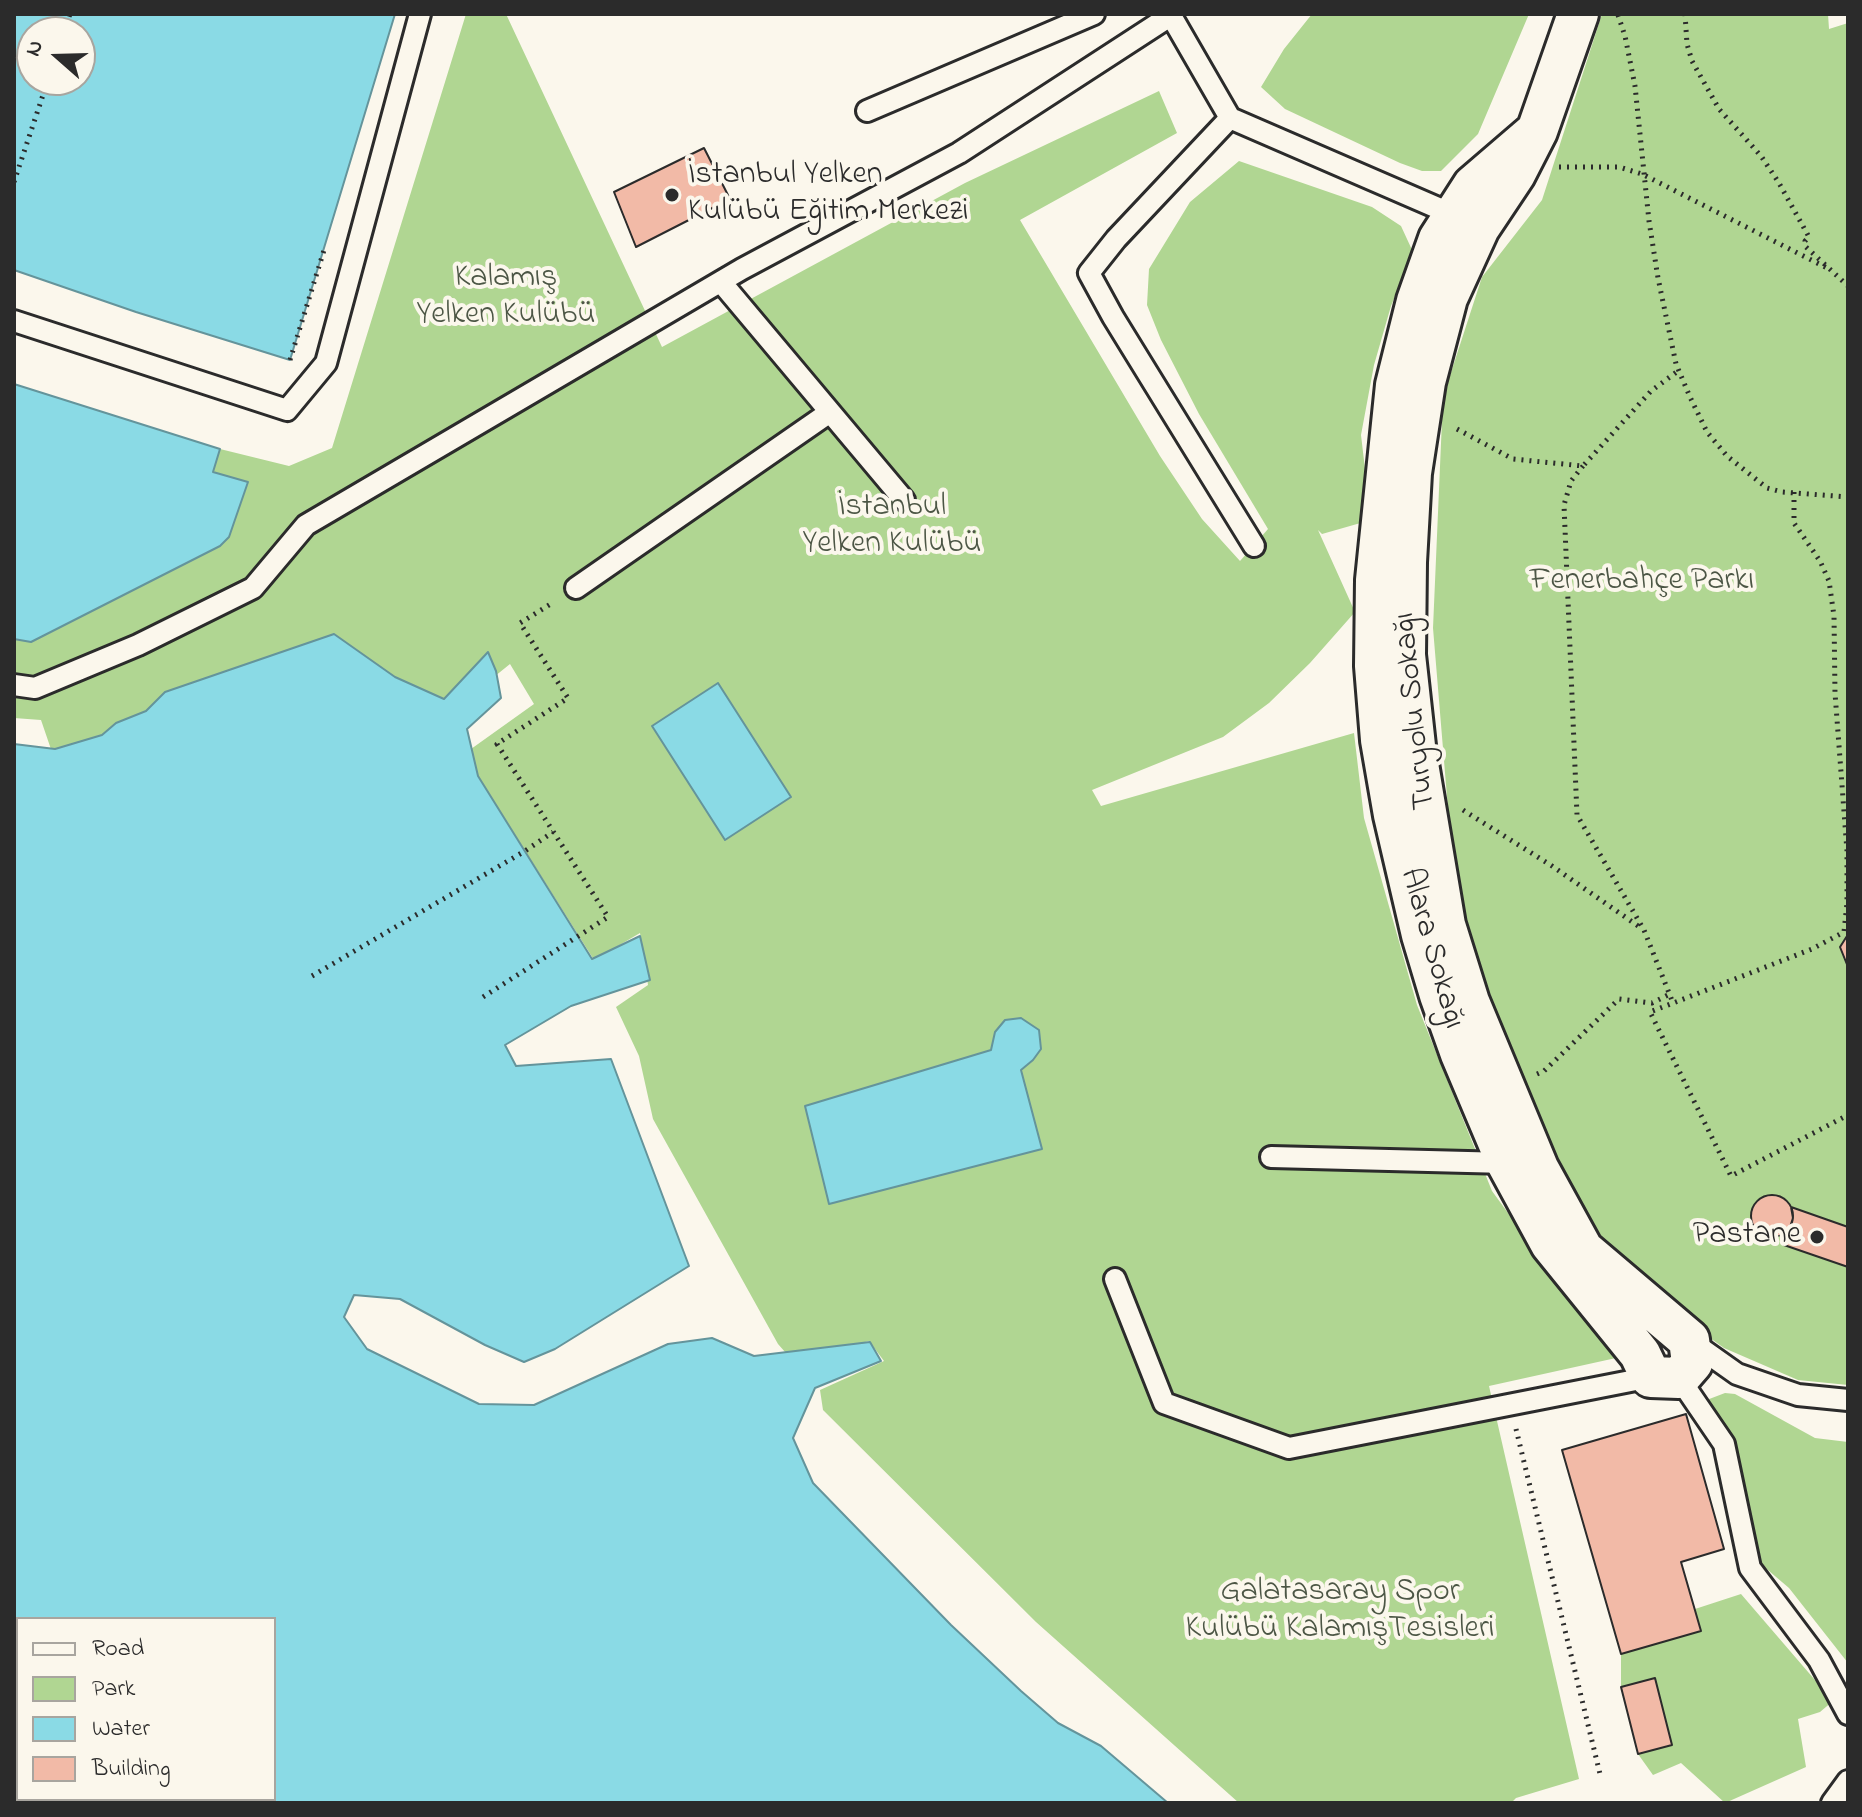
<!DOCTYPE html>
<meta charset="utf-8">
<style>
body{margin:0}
#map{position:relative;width:1862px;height:1817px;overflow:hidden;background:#fbf7ec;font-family:"Indie Flower",sans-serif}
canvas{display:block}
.frame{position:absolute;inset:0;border:16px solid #2b2b2b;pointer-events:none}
.legend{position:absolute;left:16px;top:1617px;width:260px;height:184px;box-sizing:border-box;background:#fbf7ec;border:2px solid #a8a59f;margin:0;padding:10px 14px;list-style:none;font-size:24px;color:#2b2b2b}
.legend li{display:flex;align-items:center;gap:16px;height:40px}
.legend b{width:40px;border:2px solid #a8a59f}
.north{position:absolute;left:16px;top:16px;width:80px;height:80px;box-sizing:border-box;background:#fbf7ec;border:2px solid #a8a59f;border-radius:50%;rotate:290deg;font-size:22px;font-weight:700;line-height:32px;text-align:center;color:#2b2b2b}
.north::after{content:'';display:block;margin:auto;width:28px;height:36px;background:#2b2b2b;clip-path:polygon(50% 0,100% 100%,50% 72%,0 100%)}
</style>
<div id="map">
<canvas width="1862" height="1817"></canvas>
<div class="frame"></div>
<ul class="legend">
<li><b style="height:10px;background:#fbf7ec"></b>Road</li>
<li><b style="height:22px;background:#b0d692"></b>Park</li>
<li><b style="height:22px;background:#8adae5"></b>Water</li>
<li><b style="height:22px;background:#f2baa7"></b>Building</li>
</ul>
<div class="north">N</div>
</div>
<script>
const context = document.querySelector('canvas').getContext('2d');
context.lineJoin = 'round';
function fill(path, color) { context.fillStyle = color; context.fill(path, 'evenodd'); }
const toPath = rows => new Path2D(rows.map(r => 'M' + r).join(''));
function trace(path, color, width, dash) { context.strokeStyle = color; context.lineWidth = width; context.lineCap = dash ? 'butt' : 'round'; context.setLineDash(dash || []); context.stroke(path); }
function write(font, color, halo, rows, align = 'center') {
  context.font = font + ' "Indie Flower",sans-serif'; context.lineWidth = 8; context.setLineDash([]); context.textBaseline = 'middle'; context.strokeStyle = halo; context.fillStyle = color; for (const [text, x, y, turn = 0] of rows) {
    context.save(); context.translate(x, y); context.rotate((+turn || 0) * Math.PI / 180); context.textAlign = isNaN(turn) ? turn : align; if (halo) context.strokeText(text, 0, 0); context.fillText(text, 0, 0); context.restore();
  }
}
fill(toPath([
 [466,14,506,14,662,347,965,183,1159,91,1177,133,1020,220,1160,456,1202,519,1240,561,1268,529,1199,414,1161,340,1147,305,1149,269,1190,202,1239,161,1372,207,1401,226,1413,252,1391,306,1374,365,1361,435,1371,520,1322,534,1318,530,1355,612,1310,663,1269,703,1223,737,1092,790,1101,806,1354,733,1364,818,1417,1005,1492,1191,1551,1272,1625,1356,1489,1386,1579,1779,1516,1798,1511,1803,1239,1803,1036,1622,823,1410,820,1390,884,1361,869,1341,793,1361,778,1344,653,1119,639,1056,616,1007,648,985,640,933,594,960,464,754,534,704,510,664,448,714,54,758,41,720,14,718,14,639,31,642,220,546,229,537,248,483,213,472,220,449,289,466,332,448],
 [1312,14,1529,14,1478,134,1441,171,1422,171,1400,163,1285,109,1261,87,1284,49],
 [1602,14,1828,14,1829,29,1848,23,1848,1385,1798,1380,1724,1348,1671,1310,1622,1271,1578,1213,1479,986,1450,833,1433,628,1443,397,1482,277,1542,200],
 [1725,1393,1735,1394,1815,1438,1848,1442,1848,1663,1789,1588,1755,1559,1704,1401],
 [1741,1594,1833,1701,1820,1712,1798,1719,1806,1767,1725,1803,1681,1763,1653,1775,1638,1754,1672,1744,1655,1679,1621,1687,1621,1654,1701,1631,1695,1609]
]), '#b0d692');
const water = toPath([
 [14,14,395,14,290,360,136,312,14,270,14,14],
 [32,32,80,32,80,80,32,80,32,32],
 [14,384,220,449,213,472,248,482,229,537,220,546,31,642,14,639,14,384],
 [334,634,395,677,444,699,488,652,496,671,501,698,467,729,478,776,592,959,640,936,650,980,571,1006,505,1045,516,1066,611,1059,689,1266,555,1349,524,1362,485,1345,400,1299,354,1295,344,1317,367,1349,479,1404,534,1405,668,1344,712,1338,754,1356,870,1342,881,1361,815,1388,793,1438,813,1483,951,1625,1021,1691,1058,1723,1101,1746,1168,1803,14,1803,14,744,55,749,102,735,116,723,146,711,165,692,334,634],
 [274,1619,274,1799,18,1799,18,1619,274,1619],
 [718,683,791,797,725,840,652,726,718,683],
 [1021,1018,1039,1030,1041,1049,1033,1060,1021,1070,1042,1149,829,1204,805,1106,991,1050,995,1032,1005,1020,1021,1018]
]);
fill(water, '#8adae5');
trace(water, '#64949b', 2);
const building = toPath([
 [704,148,730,199,636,247,614,192,704,148],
 [1847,936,1848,935,1848,967,1840,947,1847,936],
 '1751 1216a21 21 0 1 1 42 0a21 21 0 1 1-42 0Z',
 [1791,1207,1848,1227,1848,1267,1784,1245,1793,1218,1791,1207],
 [1686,1414,1724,1549,1681,1562,1701,1631,1621,1654,1562,1450,1686,1414],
 [1655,1678,1672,1745,1638,1754,1621,1687,1655,1678]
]);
fill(building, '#f2baa7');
trace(building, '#2b2b2b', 2);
const service = toPath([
 [1170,14,1230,118,1454,215],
 [867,111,1094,14],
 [1230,118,1116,239,1089,273,1113,317,1254,546],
 [721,282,904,500],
 [14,321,287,410,326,363,420,14],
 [576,588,830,412],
 [14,685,35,688,138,645,253,588,306,525,742,269,959,153,1173,14],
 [1271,1157,1507,1163],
 [1115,1279,1164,1403,1289,1448,1651,1377],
 [1689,1340,1737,1374,1798,1395,1848,1400],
 [1679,1378,1724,1444,1750,1568,1819,1660,1848,1714],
 [1832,1803,1848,1781]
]);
const minor = toPath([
 [1537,131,1473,186,1439,239,1417,301,1396,385,1376,580,1375,666,1381,740,1394,815,1422,935,1440,995,1461,1054,1507,1163,1551,1244,1640,1354,1651,1377,1679,1378,1692,1363,1689,1340,1583,1250,1538,1168,1469,1002,1445,925,1415,746,1405,655,1406,562,1411,473,1425,382,1447,298,1479,228,1515,174,1537,131,1578,14]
]);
trace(service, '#2b2b2b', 26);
trace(minor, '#2b2b2b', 46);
trace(toPath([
 [1685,14,1687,44,1692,61,1706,86,1719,109,1761,156,1779,183,1809,237,1805,241,1806,247,1848,286],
 [1618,15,1625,36,1635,86,1649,221,1658,278,1676,364,1690,397,1707,432,1727,456,1767,488,1782,492,1848,497],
 [64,32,70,14],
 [1559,167,1619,167,1642,174,1831,270],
 [14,182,48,80],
 [290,360,325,247],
 [1457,429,1513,459,1583,466,1651,391,1678,371],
 [1583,466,1571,481,1564,505,1577,815,1644,930,1673,1003],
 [1794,492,1794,523,1820,561,1829,581,1834,616,1835,693,1847,851,1847,903,1844,932,1812,949,1650,1012,1731,1176,1848,1115],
 [1463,810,1552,866,1641,928],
 [312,976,525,851,553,832],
 [483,997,608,917,497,744,568,698,520,623,554,602],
 [1537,1074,1544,1071,1619,999,1652,1003,1670,994],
 [1516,1429,1601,1778]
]), '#2b2b2b', 5, [2, 6]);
trace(service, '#fbf7ec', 20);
trace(minor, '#fbf7ec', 40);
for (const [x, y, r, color] of [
 [672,195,8,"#2b2b2b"],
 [1817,1237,8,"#2b2b2b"]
]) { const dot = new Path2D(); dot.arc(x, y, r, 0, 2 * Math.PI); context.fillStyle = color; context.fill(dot); trace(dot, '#fbf7ec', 3); }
write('32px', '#2b2b2b', '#fbf7ec', [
 ["İstanbul Yelken",688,177],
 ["Kulübü Eğitim Merkezi",688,214],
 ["Pastane",1801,1237,"right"]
], 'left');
write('32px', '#4c5645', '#fbf7ec', [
 ["Kalamış",506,280],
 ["Yelken Kulübü",506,317],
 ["İstanbul",892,509],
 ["Yelken Kulübü",892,546],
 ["Fenerbahçe Parkı",1642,583],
 ["Galatasaray Spor",1340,1594],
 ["Kulübü KalamışTesisleri",1340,1631]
]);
write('32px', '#2b2b2b', '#fbf7ec', [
 ["Turyolu Sokağı",1417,711,-96],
 ["Alara Sokağı",1430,949,74]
]);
</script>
